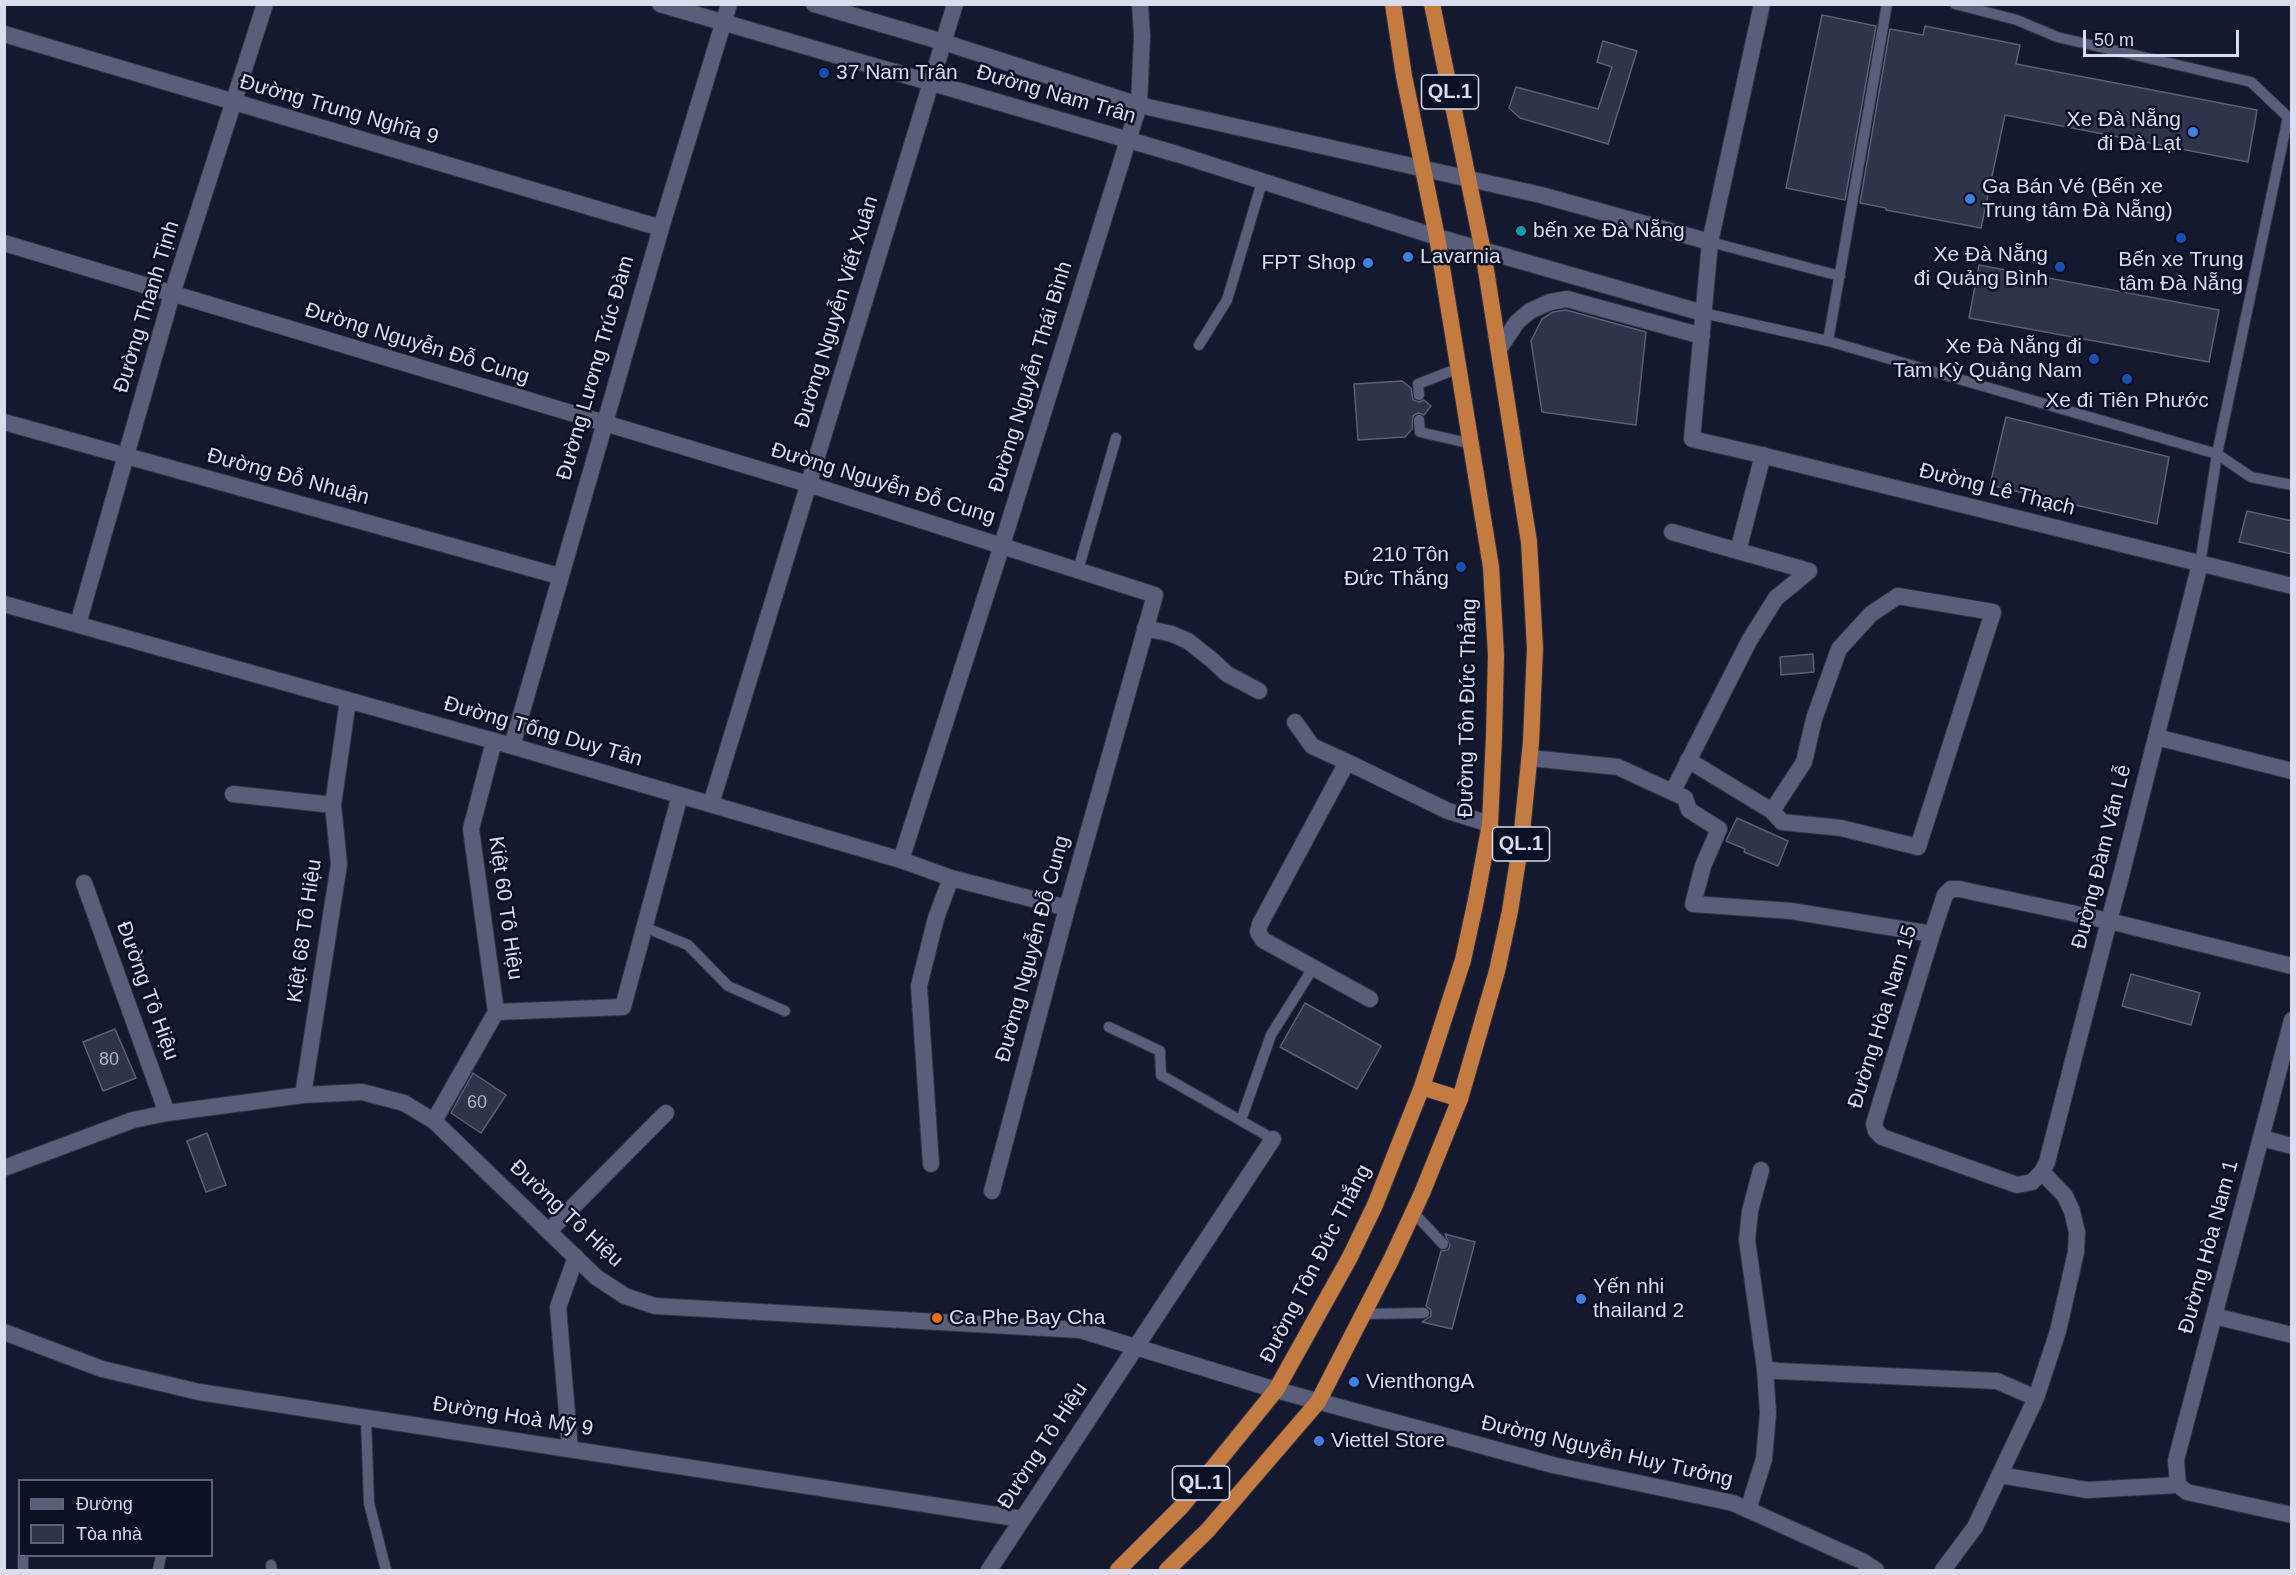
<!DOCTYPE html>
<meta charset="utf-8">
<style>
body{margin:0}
#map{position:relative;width:2296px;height:1575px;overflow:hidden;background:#15192f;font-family:Arial,sans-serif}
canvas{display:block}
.frame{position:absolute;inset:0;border:6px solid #d9dded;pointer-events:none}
.legend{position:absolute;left:18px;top:1479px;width:195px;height:78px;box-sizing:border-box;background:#0c1025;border:2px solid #5e6275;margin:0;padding:8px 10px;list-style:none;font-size:18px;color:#d9dded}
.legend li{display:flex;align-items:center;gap:12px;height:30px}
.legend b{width:30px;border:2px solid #5e6275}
.scale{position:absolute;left:2083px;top:30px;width:156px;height:27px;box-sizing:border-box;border:3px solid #d9dded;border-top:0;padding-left:8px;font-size:18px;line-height:21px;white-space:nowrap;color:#d9dded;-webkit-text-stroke:4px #0c1025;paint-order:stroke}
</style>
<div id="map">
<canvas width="2296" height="1575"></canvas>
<div class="frame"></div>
<ul class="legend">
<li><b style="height:8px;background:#595f7a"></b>Đường</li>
<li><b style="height:16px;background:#2e344c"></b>Tòa nhà</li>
</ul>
<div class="scale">50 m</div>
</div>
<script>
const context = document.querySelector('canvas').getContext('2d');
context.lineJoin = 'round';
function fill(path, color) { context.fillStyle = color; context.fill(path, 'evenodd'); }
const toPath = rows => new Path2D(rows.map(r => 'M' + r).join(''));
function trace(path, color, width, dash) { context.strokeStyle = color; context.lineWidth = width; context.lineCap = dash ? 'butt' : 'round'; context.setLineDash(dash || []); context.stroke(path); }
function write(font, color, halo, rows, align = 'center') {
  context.font = font + ' Arial,sans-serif'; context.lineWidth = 5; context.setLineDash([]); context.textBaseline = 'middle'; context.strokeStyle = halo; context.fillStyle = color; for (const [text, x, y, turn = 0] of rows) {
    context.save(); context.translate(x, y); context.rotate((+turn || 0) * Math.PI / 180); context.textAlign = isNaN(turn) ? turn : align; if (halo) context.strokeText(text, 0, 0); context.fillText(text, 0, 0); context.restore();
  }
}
const building = toPath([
 [1822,15,1876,26,1845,200,1786,188,1822,15],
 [1925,26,2020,45,2016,64,2257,110,2248,162,2005,115,1981,228,1886,210,1886,208,1860,203,1890,29,1923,35,1925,26],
 [1603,41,1637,51,1608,144,1520,118,1509,108,1516,87,1598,109,1612,67,1597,62,1603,41],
 [1979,265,2219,310,2209,362,1969,318,1979,265],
 [1566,310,1646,332,1636,425,1542,412,1531,341,1542,319,1553,312,1566,310],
 [1402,381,1411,388,1413,400,1419,402,1424,400,1431,406,1424,415,1418,413,1413,416,1412,429,1405,437,1358,440,1354,384,1402,381],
 [2006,417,2169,457,2157,524,1990,485,2006,417],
 [2247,511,2292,521,2292,554,2239,542,2247,511],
 [1813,654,1814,672,1781,675,1780,657,1813,654],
 [1737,818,1788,841,1778,866,1744,852,1745,849,1726,841,1737,818],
 [2131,974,2200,993,2191,1025,2122,1006,2131,974],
 [1305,1003,1381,1046,1357,1089,1280,1047,1305,1003],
 [115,1029,136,1078,103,1091,83,1042,115,1029],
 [473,1073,506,1095,481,1133,451,1113,473,1073],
 [207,1133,226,1185,206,1192,187,1141,207,1133],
 [1445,1234,1475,1242,1452,1329,1422,1322,1431,1316,1431,1310,1426,1306,1441,1251,1448,1250,1450,1246,1445,1234]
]);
fill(building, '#2e344c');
trace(building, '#59607b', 1.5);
const service = toPath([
 [1710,242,1840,276],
 [1703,313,1828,341,2217,454,2288,117,2251,82,2057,37,2017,20,1955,4],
 [1828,341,1887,4],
 [1199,345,1227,300,1262,182],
 [1419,395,1418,384,1459,368],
 [1419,420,1420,432,1472,444],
 [2200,564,2217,454,2251,477,2292,485],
 [1078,570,1116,438],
 [644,927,688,945,728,986,785,1011],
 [1109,1027,1160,1051,1161,1075,1273,1139],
 [1241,1120,1271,1035,1313,968],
 [1413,1212,1443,1244],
 [1363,1314,1424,1313],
 [366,1418,369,1503,386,1570],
 [23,1556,23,1570],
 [271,1565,272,1570],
 [158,1570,161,1556]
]);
const minor = toPath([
 [4,34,661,228],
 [4,243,808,484,1155,595,1067,908,992,1191],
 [4,422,559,576],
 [1763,455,1738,551,1809,571],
 [1672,532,1738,551],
 [2200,564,2122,872,2109,921,2047,1162,2042,1172,2032,1182,2017,1185,1882,1137,1876,1131,1874,1124,1932,934,1945,895,1951,889,1959,889,2109,921,2292,966],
 [4,604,512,746,901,860,951,878,1067,908],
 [78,624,172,294,265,4],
 [1145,628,1172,634,1188,641,1212,660,1227,674,1259,691],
 [1295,722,1312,746,1347,762,1260,924,1258,932,1263,940,1370,999],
 [2156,737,2292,771],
 [512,746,661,228,729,4],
 [1530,758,1618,767,1685,798,1689,810,1719,829,1703,866,1693,904,1791,911,1932,934],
 [1688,760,1772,811,1804,762,1814,719,1839,649,1871,614,1898,596,1993,612,1918,847,1841,828,1782,822,1772,811],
 [1347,762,1448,811,1490,824],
 [1673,791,1749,641,1776,598,1809,571],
 [233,794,333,805],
 [711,804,955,4],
 [901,860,1002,545,1139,105,1142,36,1140,4],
 [84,883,167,1113],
 [496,1012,623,1007,680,795],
 [303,1095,339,864,333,805,348,700],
 [434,1121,496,1012,471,829,494,741],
 [2261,1138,2292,1146],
 [931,1164,919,986,936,918,951,878],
 [4,1168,133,1120,167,1113,303,1095,362,1092,404,1103,434,1121,596,1277,625,1296,655,1306,1080,1330,1276,1390],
 [549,1231,666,1113],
 [2214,1316,2292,1335],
 [4,1332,102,1369,199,1392,1022,1519],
 [1765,1369,1778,1371,1997,1381,2036,1398],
 [570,1449,558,1307,576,1257],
 [2000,1475,2087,1490,2178,1485,2187,1492,2292,1515],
 [2178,1485,2176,1460,2292,1020],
 [1748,1510,1764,1459,1768,1413,1765,1369,1747,1240,1750,1211,1761,1170],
 [989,1570,1273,1139],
 [1943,1570,1975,1527,2036,1398,2058,1331,2076,1252,2077,1232,2072,1211,2065,1196,2042,1172]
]);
const tertiary = toPath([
 [660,4,1177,154,1437,237,1703,313],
 [814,4,943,42,1139,105,1541,195,1710,242],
 [1762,4,1710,242,1692,439,1757,454,2292,586],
 [1499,349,1517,322,1530,311,1550,302,1567,299,1702,336],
 [1276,1390,1553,1465,1733,1503,1862,1561,1876,1570]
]);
const trunk = toPath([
 [1422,1087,1460,1099],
 [1118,1570,1182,1506,1276,1390,1350,1257,1375,1205,1422,1087,1463,960,1476,900,1490,824,1494,736,1496,655,1491,567,1437,237,1404,76,1393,4],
 [1167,1570,1208,1530,1318,1402,1338,1363,1391,1260,1422,1193,1460,1099,1497,971,1510,911,1521,841,1531,742,1535,648,1529,542,1483,251,1432,4]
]);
trace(service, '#323445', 12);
trace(minor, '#323445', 18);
trace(tertiary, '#323445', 18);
trace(trunk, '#323445', 18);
trace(service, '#595f7a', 10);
trace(minor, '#595f7a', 16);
trace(tertiary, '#595f7a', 16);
trace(trunk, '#c47b41', 16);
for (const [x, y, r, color] of [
 [824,73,6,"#1a4fb4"],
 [2193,132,6,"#3f7fe0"],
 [1970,199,6,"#3f7fe0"],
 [1521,231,6,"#0f9aa8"],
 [2181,238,6,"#1a4fb4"],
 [1408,257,6,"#3f7fe0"],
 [1368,263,6,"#3f7fe0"],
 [2060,267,6,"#1a4fb4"],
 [2094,359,6,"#1a4fb4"],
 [2127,379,6,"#1a4fb4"],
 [1461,567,6,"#1a4fb4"],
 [1581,1299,6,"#3f7fe0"],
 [937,1318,6,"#e8710a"],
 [1354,1382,6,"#3f7fe0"],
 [1319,1441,6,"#3f7fe0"]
]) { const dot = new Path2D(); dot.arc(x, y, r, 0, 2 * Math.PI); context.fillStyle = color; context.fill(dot); trace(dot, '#0c1025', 2); }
write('18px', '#aeb3c5', null, [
 ["80",109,1060],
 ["60",477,1103]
]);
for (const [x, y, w] of [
 [1450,92,57],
 [1521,844,57],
 [1201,1483,57]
]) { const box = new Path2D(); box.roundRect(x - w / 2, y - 17, w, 34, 4.5); context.fillStyle = '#0c1025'; context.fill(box); trace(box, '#d9dded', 1.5); }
write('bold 20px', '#d9dded', null, [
 ["QL.1",1450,92],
 ["QL.1",1521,844],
 ["QL.1",1201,1483]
]);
write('21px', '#d9dded', '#0c1025', [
 ["37 Nam Trân",836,73],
 ["Xe Đà Nẵng",2181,120,"right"],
 ["đi Đà Lạt",2181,144,"right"],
 ["Ga Bán Vé (Bến xe",1982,187],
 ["Trung tâm Đà Nẵng)",1982,211],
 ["bến xe Đà Nẵng",1533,231],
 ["Xe Đà Nẵng",2048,255,"right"],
 ["đi Quảng Bình",2048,279,"right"],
 ["Lavarnia",1420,257],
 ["Bến xe Trung",2181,260,"center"],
 ["tâm Đà Nẵng",2181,284,"center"],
 ["FPT Shop",1356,263,"right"],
 ["Xe Đà Nẵng đi",2082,347,"right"],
 ["Tam Kỳ Quảng Nam",2082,371,"right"],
 ["Xe đi Tiên Phước",2127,401,"center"],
 ["210 Tôn",1449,555,"right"],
 ["Đức Thắng",1449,579,"right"],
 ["Yến nhi",1593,1287],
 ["thailand 2",1593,1311],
 ["Ca Phe Bay Cha",949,1318],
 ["VienthongA",1366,1382],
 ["Viettel Store",1331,1441]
], 'left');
write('21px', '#d9dded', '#0c1025', [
 ["Đường Nam Trân",1056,95,16],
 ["Đường Trung Nghĩa 9",339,110,16],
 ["Đường Thanh Tịnh",147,307,-73],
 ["Đường Nguyễn Viết Xuân",837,312,-73],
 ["Đường Nguyễn Đỗ Cung",417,344,17],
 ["Đường Lương Trúc Đàm",596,368,-74],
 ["Đường Nguyễn Thái Bình",1031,377,-73],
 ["Đường Đỗ Nhuận",288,477,15],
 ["Đường Nguyễn Đỗ Cung",883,484,17],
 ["Đường Lê Thạch",1997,490,14],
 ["Đường Tôn Đức Thắng",1468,708,-89],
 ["Đường Tống Duy Tân",543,732,16],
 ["Đường Đàm Văn Lễ",2102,857,-76],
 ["Kiệt 60 Tô Hiệu",505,908,82],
 ["Kiệt 68 Tô Hiệu",305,931,-82],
 ["Đường Nguyễn Đỗ Cung",1033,949,-75],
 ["Đường Tô Hiệu",147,991,70],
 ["Đường Hòa Nam 15",1883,1017,-73],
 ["Đường Tô Hiệu",566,1214,43],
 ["Đường Hòa Nam 1",2209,1247,-75],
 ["Đường Tôn Đức Thắng",1316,1264,-63],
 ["Đường Hoà Mỹ 9",513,1417,9],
 ["Đường Tô Hiệu",1043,1446,-57],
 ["Đường Nguyễn Huy Tưởng",1607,1452,13]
]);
</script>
